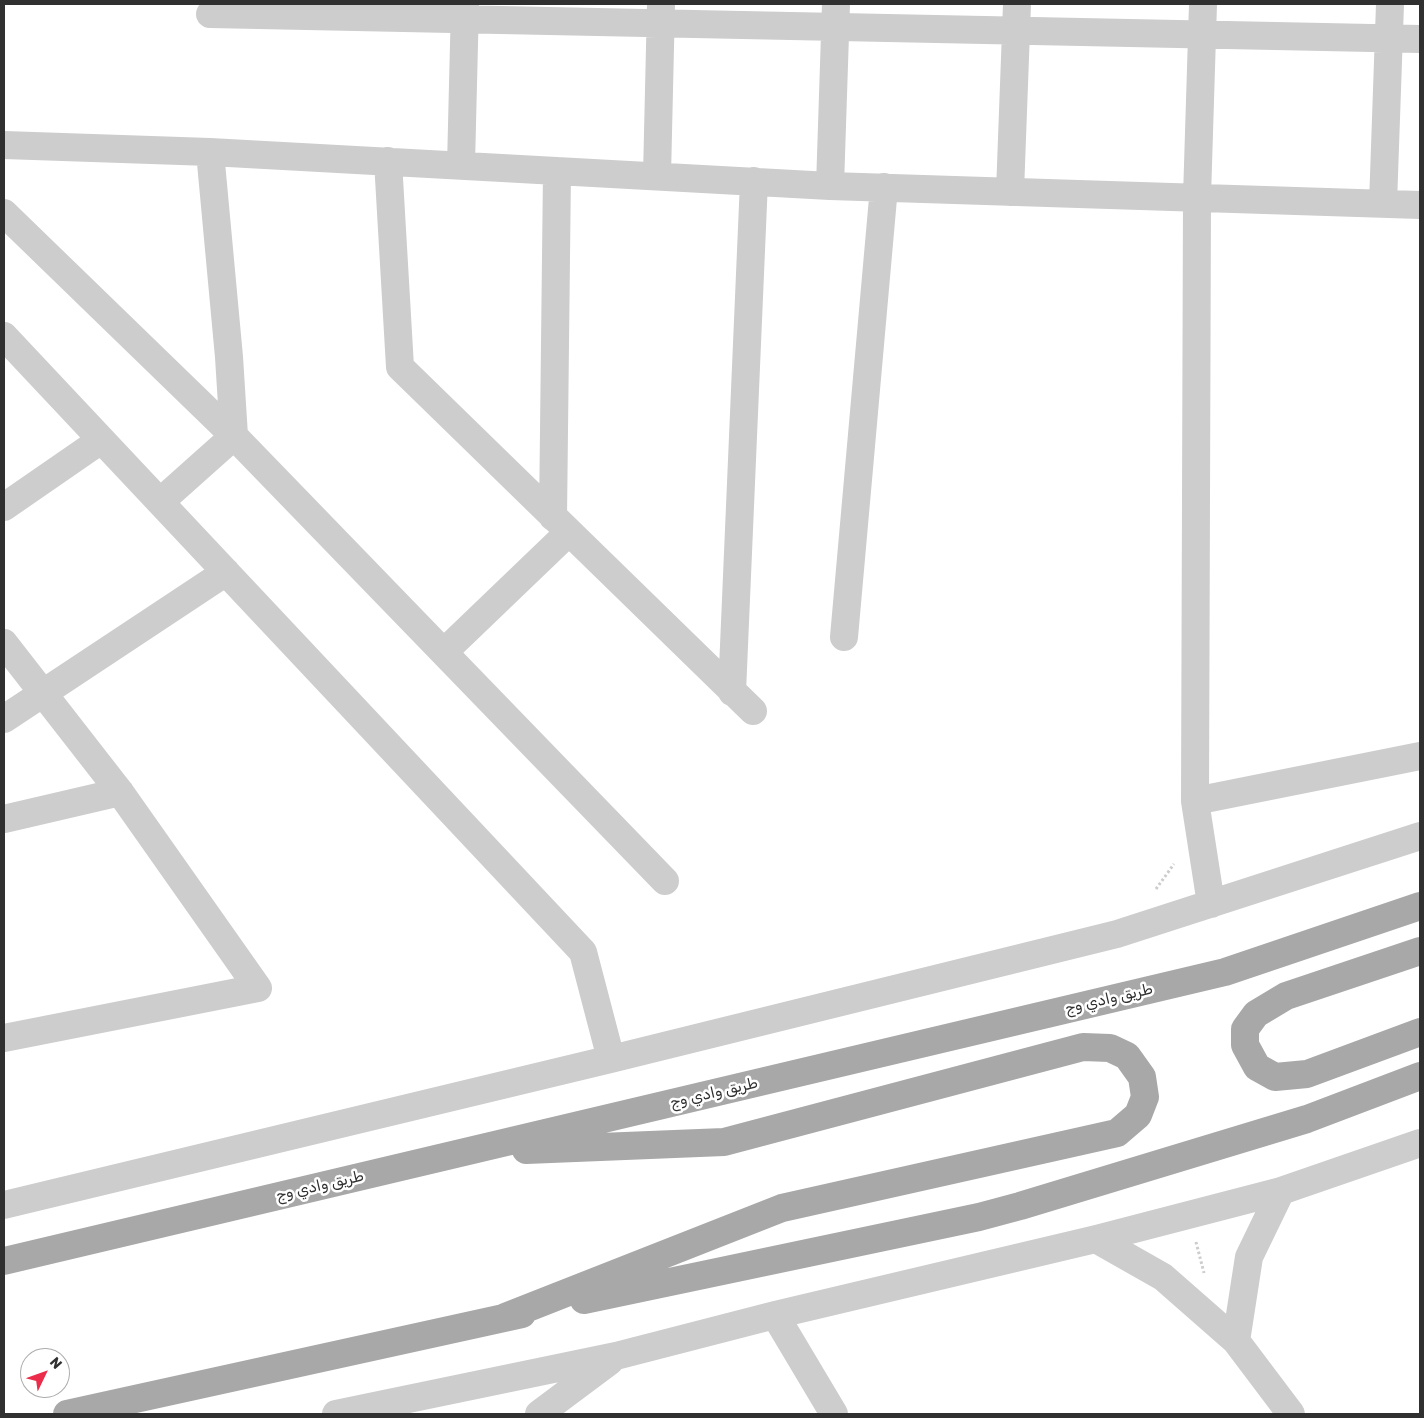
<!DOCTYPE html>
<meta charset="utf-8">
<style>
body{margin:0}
#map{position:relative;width:1424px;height:1418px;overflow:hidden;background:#fff;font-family:Rubik,sans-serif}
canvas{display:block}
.frame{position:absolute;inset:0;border:5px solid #303030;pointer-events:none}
.north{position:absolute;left:20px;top:1348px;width:50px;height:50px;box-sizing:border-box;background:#fff;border:1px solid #acacac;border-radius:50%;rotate:48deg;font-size:14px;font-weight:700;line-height:20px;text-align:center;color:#303030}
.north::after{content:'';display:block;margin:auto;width:18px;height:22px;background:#eb2d4b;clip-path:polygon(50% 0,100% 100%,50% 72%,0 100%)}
</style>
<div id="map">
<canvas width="1424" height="1418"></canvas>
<div class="frame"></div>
<div class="north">N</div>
</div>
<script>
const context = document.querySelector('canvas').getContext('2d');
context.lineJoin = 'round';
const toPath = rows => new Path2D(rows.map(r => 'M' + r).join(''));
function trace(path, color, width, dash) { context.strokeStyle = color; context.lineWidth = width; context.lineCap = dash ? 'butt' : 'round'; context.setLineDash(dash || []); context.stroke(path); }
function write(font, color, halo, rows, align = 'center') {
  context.font = font + ' Rubik,Vazirmatn,sans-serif'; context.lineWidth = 5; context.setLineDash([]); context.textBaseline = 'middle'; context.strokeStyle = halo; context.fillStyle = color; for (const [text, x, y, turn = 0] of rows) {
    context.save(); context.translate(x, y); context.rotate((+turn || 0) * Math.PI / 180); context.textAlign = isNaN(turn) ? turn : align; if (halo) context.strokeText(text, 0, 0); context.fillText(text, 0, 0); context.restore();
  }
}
trace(toPath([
 [1156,889,1174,864],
 [1196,1242,1204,1273]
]), '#cdcdcd', 3, [2.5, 2.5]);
trace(toPath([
 [1203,4,1197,197,1195,801,1211,904],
 [210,14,1420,39],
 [4,145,210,152,830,186,1420,205],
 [388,161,400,367,753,711],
 [461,165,465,4],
 [657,176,661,4],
 [830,186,836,4],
 [1010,192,1017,4],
 [1383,204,1390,4],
 [4,213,234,436,665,881],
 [4,336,583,952,611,1059],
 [160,502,234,436,229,357,210,152],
 [4,507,101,440],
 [553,517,557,171],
 [844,637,884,187],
 [4,643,120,792,258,988,4,1038],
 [444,652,569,532],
 [732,692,754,181],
 [4,719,226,572],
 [1195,801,1420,756],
 [4,819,120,792],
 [4,1205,611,1059,1117,934,1420,836],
 [1096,1239,1163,1277,1236,1341,1291,1414],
 [775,1315,834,1414],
 [1236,1341,1249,1257,1281,1191],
 [336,1414,616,1356,775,1315,1096,1239,1281,1191,1420,1143],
 [539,1414,610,1361]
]), '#cdcdcd', 28);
trace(toPath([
 [1420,951,1286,996,1256,1014,1245,1029,1245,1045,1257,1067,1275,1077,1307,1074,1420,1032],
 [4,1261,1225,972,1420,906],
 [584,1300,979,1217,1020,1206,1307,1119,1420,1076],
 [505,1317,782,1208,1117,1133,1138,1115,1145,1097,1142,1077,1127,1056,1110,1048,1083,1047,724,1142,526,1150],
 [67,1414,522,1314]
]), '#a8a8a8', 28);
write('15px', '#303030', '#fff', [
 ["طريق وادي وج",1109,999,-13],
 ["طريق وادي وج",714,1093,-13],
 ["طريق وادي وج",320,1186,-13]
]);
</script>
